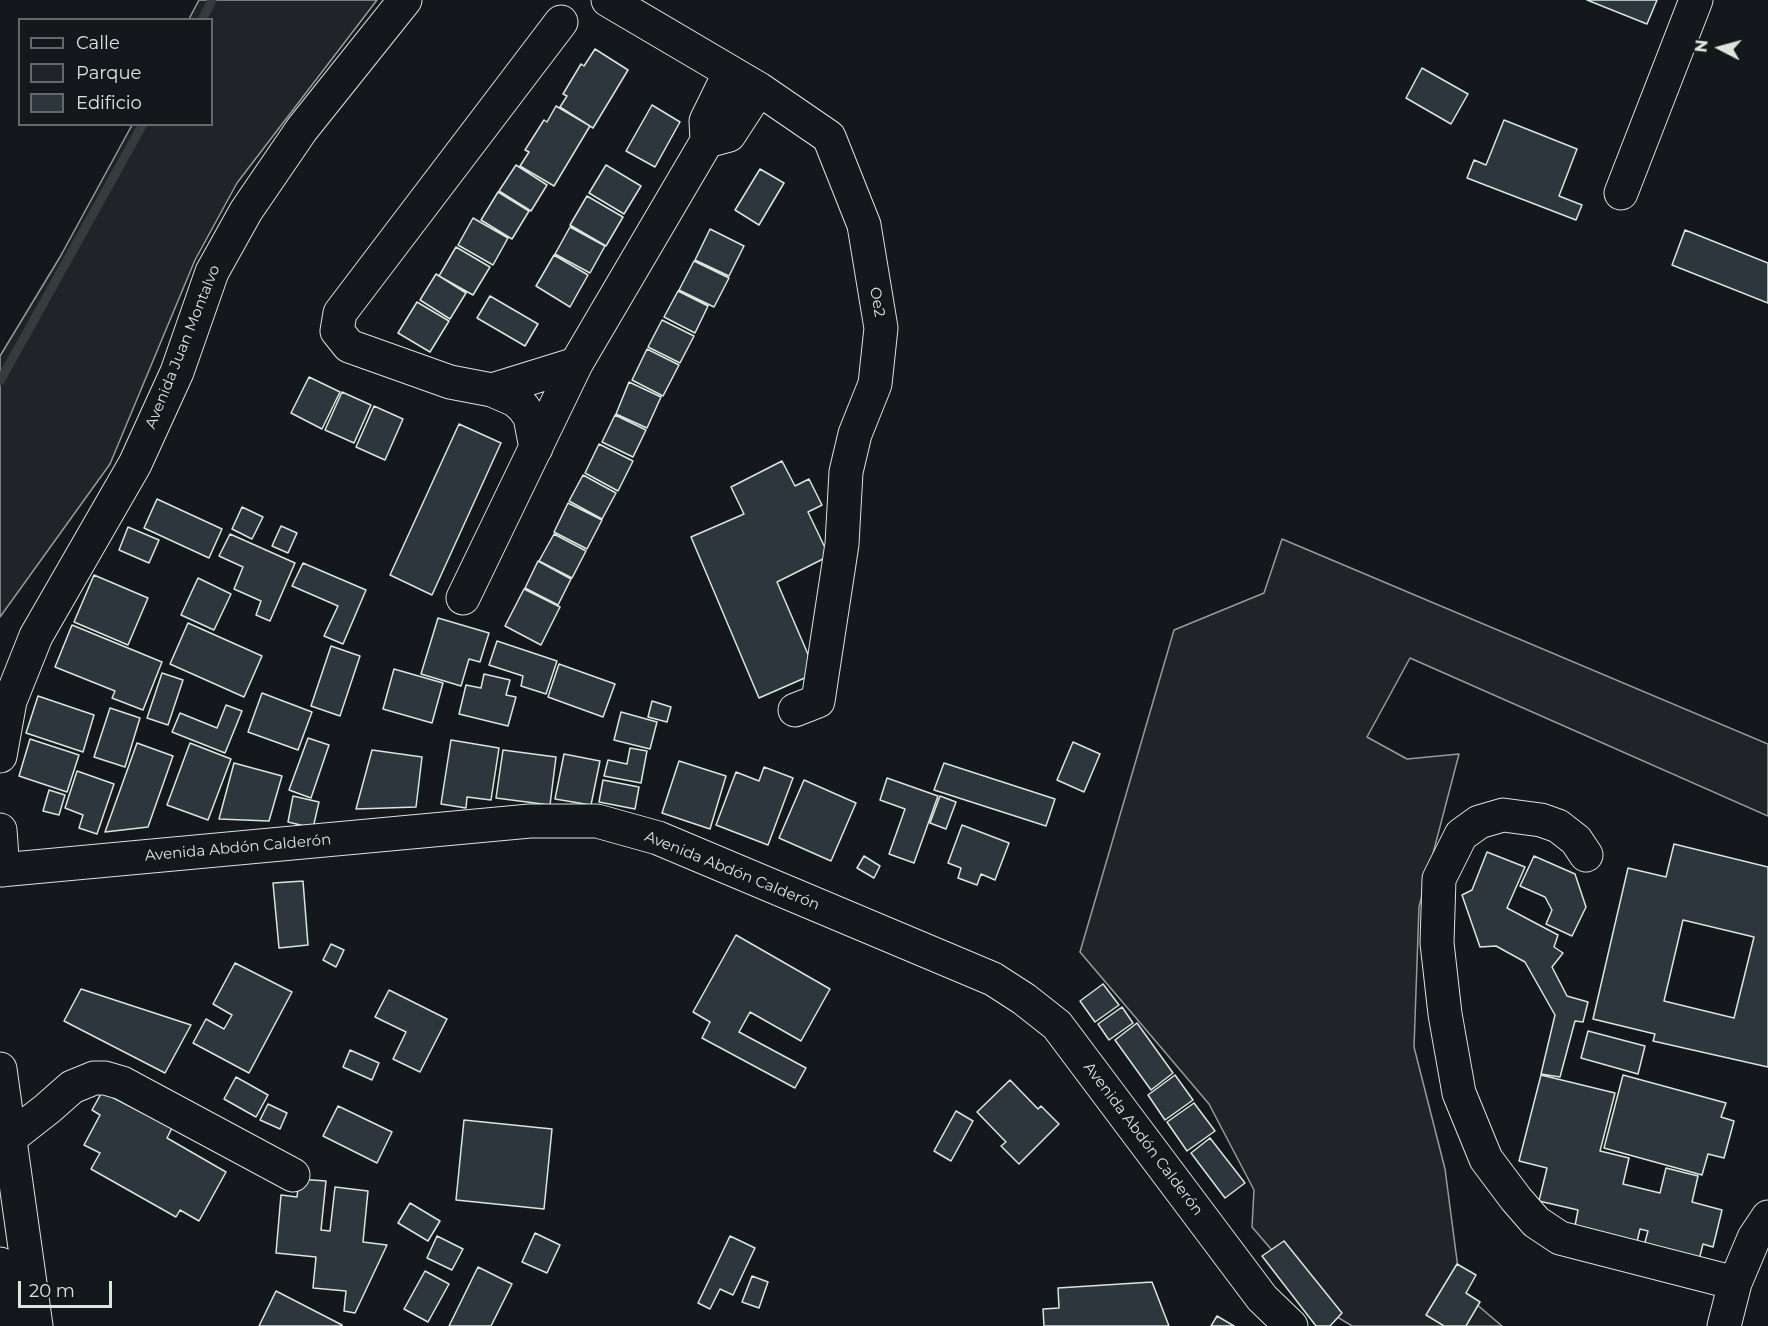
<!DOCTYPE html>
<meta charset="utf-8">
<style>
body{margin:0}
#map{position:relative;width:1768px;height:1326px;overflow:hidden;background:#14181c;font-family:Montserrat,sans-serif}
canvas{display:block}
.legend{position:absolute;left:18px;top:18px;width:195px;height:108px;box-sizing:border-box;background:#14181c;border:2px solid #626a69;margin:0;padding:8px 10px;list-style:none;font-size:18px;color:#d8e6dc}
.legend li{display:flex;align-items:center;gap:12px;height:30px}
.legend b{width:30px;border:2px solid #626a69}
.north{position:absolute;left:1690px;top:18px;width:60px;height:60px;-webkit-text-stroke:4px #14181c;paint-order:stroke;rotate:276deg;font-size:16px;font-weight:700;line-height:24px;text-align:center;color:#d8e6dc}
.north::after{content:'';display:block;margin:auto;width:21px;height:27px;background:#d8e6dc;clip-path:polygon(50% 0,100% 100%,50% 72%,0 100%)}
.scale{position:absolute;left:18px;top:1281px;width:94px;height:27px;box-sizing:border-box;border:3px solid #d8e6dc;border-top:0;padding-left:8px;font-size:18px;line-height:21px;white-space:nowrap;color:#d8e6dc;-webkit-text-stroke:4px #14181c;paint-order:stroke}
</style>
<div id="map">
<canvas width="1768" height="1326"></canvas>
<ul class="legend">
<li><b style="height:8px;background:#14181c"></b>Calle</li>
<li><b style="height:16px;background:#202428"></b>Parque</li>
<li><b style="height:16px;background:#2c363c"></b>Edificio</li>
</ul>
<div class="north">N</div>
<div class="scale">20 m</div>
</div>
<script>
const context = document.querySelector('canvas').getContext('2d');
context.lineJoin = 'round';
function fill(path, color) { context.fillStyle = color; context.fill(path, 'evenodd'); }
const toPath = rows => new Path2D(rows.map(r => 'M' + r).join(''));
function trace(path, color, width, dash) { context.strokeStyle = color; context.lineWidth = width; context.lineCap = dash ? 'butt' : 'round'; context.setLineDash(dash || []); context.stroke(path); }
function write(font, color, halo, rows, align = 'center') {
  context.font = font + ' Montserrat,sans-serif'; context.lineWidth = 4.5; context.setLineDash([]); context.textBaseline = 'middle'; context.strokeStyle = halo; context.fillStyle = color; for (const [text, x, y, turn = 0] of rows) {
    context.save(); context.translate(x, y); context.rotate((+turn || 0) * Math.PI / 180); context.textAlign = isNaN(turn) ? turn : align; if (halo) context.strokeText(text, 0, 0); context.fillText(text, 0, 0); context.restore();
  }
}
const green = toPath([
 [199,0,377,0,237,183,195,260,110,464,0,617,0,356,60,257,132,125,212,124,212,20,189,19,199,0],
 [1282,539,1768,744,1768,816,1410,658,1367,737,1407,759,1459,754,1419,907,1414,1047,1445,1169,1461,1291,1502,1326,1352,1326,1321,1307,1252,1227,1254,1190,1209,1104,1080,952,1174,630,1264,593,1282,539]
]);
fill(green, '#202428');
trace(green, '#939e99', 1.5);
trace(toPath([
 [202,20,212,0],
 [0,381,143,124]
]), '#363b3e', 9);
const building = toPath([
 [1587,0,1657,0,1647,24,1587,0],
 [595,49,628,70,593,128,560,107,567,96,563,94,581,64,584,66,595,49],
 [1422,68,1468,94,1451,124,1406,98,1422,68],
 [652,105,680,122,655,167,626,151,652,105],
 [556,106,590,126,554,186,520,166,529,152,525,150,544,120,547,122,556,106],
 [1504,120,1577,149,1559,196,1582,205,1576,220,1467,178,1474,160,1486,165,1504,120],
 [516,165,547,185,531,211,499,191,516,165],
 [606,165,641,186,624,214,589,193,606,165],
 [760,169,784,183,759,225,735,210,760,169],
 [498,192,529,211,512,239,481,220,498,192],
 [587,196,623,217,606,246,570,225,587,196],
 [473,218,508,238,493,265,458,245,473,218],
 [570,227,605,246,590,273,555,254,570,227],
 [710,229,744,246,729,276,695,260,710,229],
 [1685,230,1768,263,1768,303,1672,265,1685,230],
 [456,247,490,267,473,295,439,276,456,247],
 [554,255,588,275,570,307,536,286,554,255],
 [694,261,729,278,714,307,679,290,694,261],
 [436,274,466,293,450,319,420,300,436,274],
 [678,291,708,306,695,333,664,317,678,291],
 [490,296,538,324,525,346,477,318,490,296],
 [417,302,449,321,430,352,398,333,417,302],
 [662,320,694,336,680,363,648,347,662,320],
 [647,349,679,365,663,396,632,380,647,349],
 [309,377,340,392,322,429,291,413,309,377],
 [629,382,661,397,647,428,616,414,629,382],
 [342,392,371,405,354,443,325,430,342,392],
 [374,406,403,419,385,460,356,447,374,406],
 [615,415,646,430,633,457,602,442,615,415],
 [459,424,501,443,432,595,390,575,459,424],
 [599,444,633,461,618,491,585,473,599,444],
 [782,461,795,486,809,479,822,505,808,512,829,556,777,582,816,673,759,698,691,537,744,514,731,487,782,461],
 [583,475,616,493,602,519,569,501,583,475],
 [157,499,222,529,209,558,144,528,157,499],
 [568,503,602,520,587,549,554,532,568,503],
 [242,507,263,517,252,539,232,529,242,507],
 [281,526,297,533,288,553,272,546,281,526],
 [128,527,159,540,149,563,119,550,128,527],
 [230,534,295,563,270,621,256,615,261,601,234,589,243,567,219,556,230,534],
 [554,534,586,551,572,578,539,561,554,534],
 [538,561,571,579,558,605,525,588,538,561],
 [303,563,366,590,343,644,324,636,338,606,292,586,303,563],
 [94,575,148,598,128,645,74,622,94,575],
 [198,578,231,594,214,630,181,615,198,578],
 [524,589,560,607,541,645,505,626,524,589],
 [438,618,489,633,480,662,469,659,461,686,421,674,438,618],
 [188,623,262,656,244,697,170,664,188,623],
 [72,625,162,662,143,710,112,698,115,691,55,667,72,625],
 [497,641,557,661,546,694,521,686,523,676,489,665,497,641],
 [331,646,360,656,340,716,311,706,331,646],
 [559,664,615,684,603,717,548,697,559,664],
 [394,669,443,683,432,723,383,709,394,669],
 [162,673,183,680,168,725,147,718,162,673],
 [484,674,510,680,506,695,516,697,508,726,459,714,466,685,481,688,484,674],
 [262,693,312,712,298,750,248,732,262,693],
 [38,696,94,715,83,752,26,733,38,696],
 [652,701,671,707,667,722,648,717,652,701],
 [226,705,242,711,225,753,172,732,180,713,217,728,226,705],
 [110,708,140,718,125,767,94,757,110,708],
 [621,712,657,722,650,749,614,740,621,712],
 [308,738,329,745,311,798,289,790,308,738],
 [30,739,79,755,67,792,19,776,30,739],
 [451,740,499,748,491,800,467,797,466,808,441,804,451,740],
 [1073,742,1100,754,1084,792,1057,780,1073,742],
 [137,743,173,756,148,827,105,832,137,743],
 [190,743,231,759,208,820,167,805,190,743],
 [630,748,647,751,641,783,604,776,608,760,627,764,630,748],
 [372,750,422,757,416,807,356,809,372,750],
 [503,750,556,757,550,805,496,798,503,750],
 [564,754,600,761,591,805,555,799,564,754],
 [679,761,726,776,710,829,662,813,679,761],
 [234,763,282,776,269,821,219,819,234,763],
 [944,763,1055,799,1046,826,934,790,944,763],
 [764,767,793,778,768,845,716,825,736,772,759,781,764,767],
 [77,771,114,784,97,834,79,828,83,815,65,808,77,771],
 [887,778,938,796,914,863,889,854,905,809,880,800,887,778],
 [603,780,639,787,635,809,599,802,603,780],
 [804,780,856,803,831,861,779,838,804,780],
 [49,790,65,795,59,815,43,811,49,790],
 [293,796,319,802,313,828,288,822,293,796],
 [940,796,956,802,946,829,930,823,940,796],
 [962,825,1009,843,995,880,981,874,977,885,958,878,961,868,948,863,962,825],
 [1674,844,1768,867,1768,1067,1653,1041,1655,1034,1593,1019,1628,868,1666,877,1674,844],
 [1683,920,1754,937,1734,1018,1664,1001,1683,920],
 [1487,852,1525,867,1507,908,1558,935,1554,947,1563,953,1552,967,1567,996,1588,1002,1583,1022,1575,1021,1560,1077,1541,1074,1555,1015,1525,962,1496,946,1480,947,1462,895,1472,890,1487,852],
 [864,856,880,866,874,878,857,868,864,856],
 [1534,856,1575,874,1586,907,1572,936,1546,924,1552,910,1545,897,1520,886,1534,856],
 [303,881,308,945,279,948,273,883,303,881],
 [736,935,830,989,801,1041,750,1012,739,1032,806,1068,795,1088,702,1038,710,1022,693,1012,736,935],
 [331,944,344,950,336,967,323,960,331,944],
 [235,963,292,992,249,1073,193,1043,206,1019,224,1029,232,1015,213,1004,235,963],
 [1103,984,1119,1005,1095,1022,1080,1001,1103,984],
 [81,989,191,1025,165,1073,64,1021,81,989],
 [389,990,447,1019,420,1072,393,1059,406,1032,375,1017,389,990],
 [1122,1007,1133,1023,1109,1040,1098,1024,1122,1007],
 [1137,1023,1173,1073,1151,1090,1115,1040,1137,1023],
 [1588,1031,1645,1046,1638,1074,1581,1058,1588,1031],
 [350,1050,379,1063,372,1080,343,1067,350,1050],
 [1175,1075,1193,1100,1165,1120,1148,1095,1175,1075],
 [1541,1075,1615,1093,1600,1151,1629,1158,1623,1184,1660,1193,1666,1168,1698,1176,1692,1202,1722,1210,1713,1247,1703,1244,1699,1260,1641,1257,1648,1231,1640,1229,1636,1246,1574,1231,1578,1210,1539,1201,1547,1168,1519,1161,1541,1075],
 [1623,1075,1726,1103,1721,1117,1734,1121,1724,1158,1708,1154,1702,1175,1604,1148,1623,1075],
 [236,1077,268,1095,256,1117,224,1099,236,1077],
 [1010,1080,1038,1109,1041,1106,1059,1124,1019,1164,1001,1146,1006,1142,977,1112,1010,1080],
 [102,1092,172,1128,167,1138,226,1172,199,1221,180,1210,176,1217,91,1169,100,1153,84,1145,100,1115,92,1110,102,1092],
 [1194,1103,1215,1131,1187,1151,1167,1122,1194,1103],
 [268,1104,287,1113,280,1129,260,1120,268,1104],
 [338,1106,392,1132,377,1163,323,1136,338,1106],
 [956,1111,973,1121,951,1161,934,1151,956,1111],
 [464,1120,552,1129,544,1209,456,1200,464,1120],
 [1210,1138,1245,1183,1225,1198,1191,1153,1210,1138],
 [299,1179,326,1181,321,1230,330,1231,335,1187,368,1191,363,1242,387,1245,355,1313,344,1311,346,1291,313,1288,316,1257,276,1253,281,1195,297,1197,299,1179],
 [410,1203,440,1221,428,1241,398,1223,410,1203],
 [535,1233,560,1245,547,1273,522,1262,535,1233],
 [437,1236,463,1249,452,1270,427,1258,437,1236],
 [730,1236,755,1248,733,1295,720,1289,710,1309,698,1303,730,1236],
 [1284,1241,1342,1313,1330,1326,1316,1326,1262,1256,1284,1241],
 [1457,1264,1476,1275,1466,1293,1480,1302,1466,1326,1444,1326,1426,1315,1457,1264],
 [478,1267,512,1284,491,1326,449,1326,478,1267],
 [425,1271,449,1284,428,1322,404,1309,425,1271],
 [752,1276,768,1282,759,1308,742,1302,752,1276],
 [1152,1282,1169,1326,1044,1326,1043,1309,1059,1308,1058,1288,1152,1282],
 [276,1291,342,1325,342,1326,259,1326,276,1291],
 [1217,1316,1234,1326,1211,1326,1217,1316]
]);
fill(building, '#2c363c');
trace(building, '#d8e6dc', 1.5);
const minor = toPath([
 [608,0,759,89,829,137,864,225,881,328,875,384,855,434,846,472,842,544,818,701,795,710],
 [561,22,340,313,337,331,349,346,450,382,492,390,576,364,707,141,706,121,730,72],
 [707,141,729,135,759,89],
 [1621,193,1696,0],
 [492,390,515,400,523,407,530,417,536,448],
 [463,598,576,364],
 [0,756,10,701,36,636,135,464,177,372,212,272,246,211,302,129,405,0],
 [0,830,3,870],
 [1586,855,1576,840,1558,826,1541,820,1503,815,1479,822,1461,835,1439,879,1437,943,1445,1014,1459,1093,1486,1159,1516,1199,1536,1222,1560,1238,1735,1283],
 [0,870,530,821,597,821,658,838,993,979,1024,999,1057,1025,1262,1298,1291,1326],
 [0,1069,36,1326],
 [10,1138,47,1109,72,1087,94,1078,105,1078,122,1083,293,1175],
 [0,1264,9,1326],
 [1724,1326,1735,1283,1754,1238,1768,1217]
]);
trace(minor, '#d8e6dc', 35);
trace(minor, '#14181c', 33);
write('15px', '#d8e6dc', '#14181c', [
 ["Oe2",877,302,80],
 ["Avenida Juan Montalvo",183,347,-68],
 ["Avenida Abdón Calderón",238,848,-5],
 ["Avenida Abdón Calderón",732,871,22],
 ["Avenida Abdón Calderón",1143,1139,53]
]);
</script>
